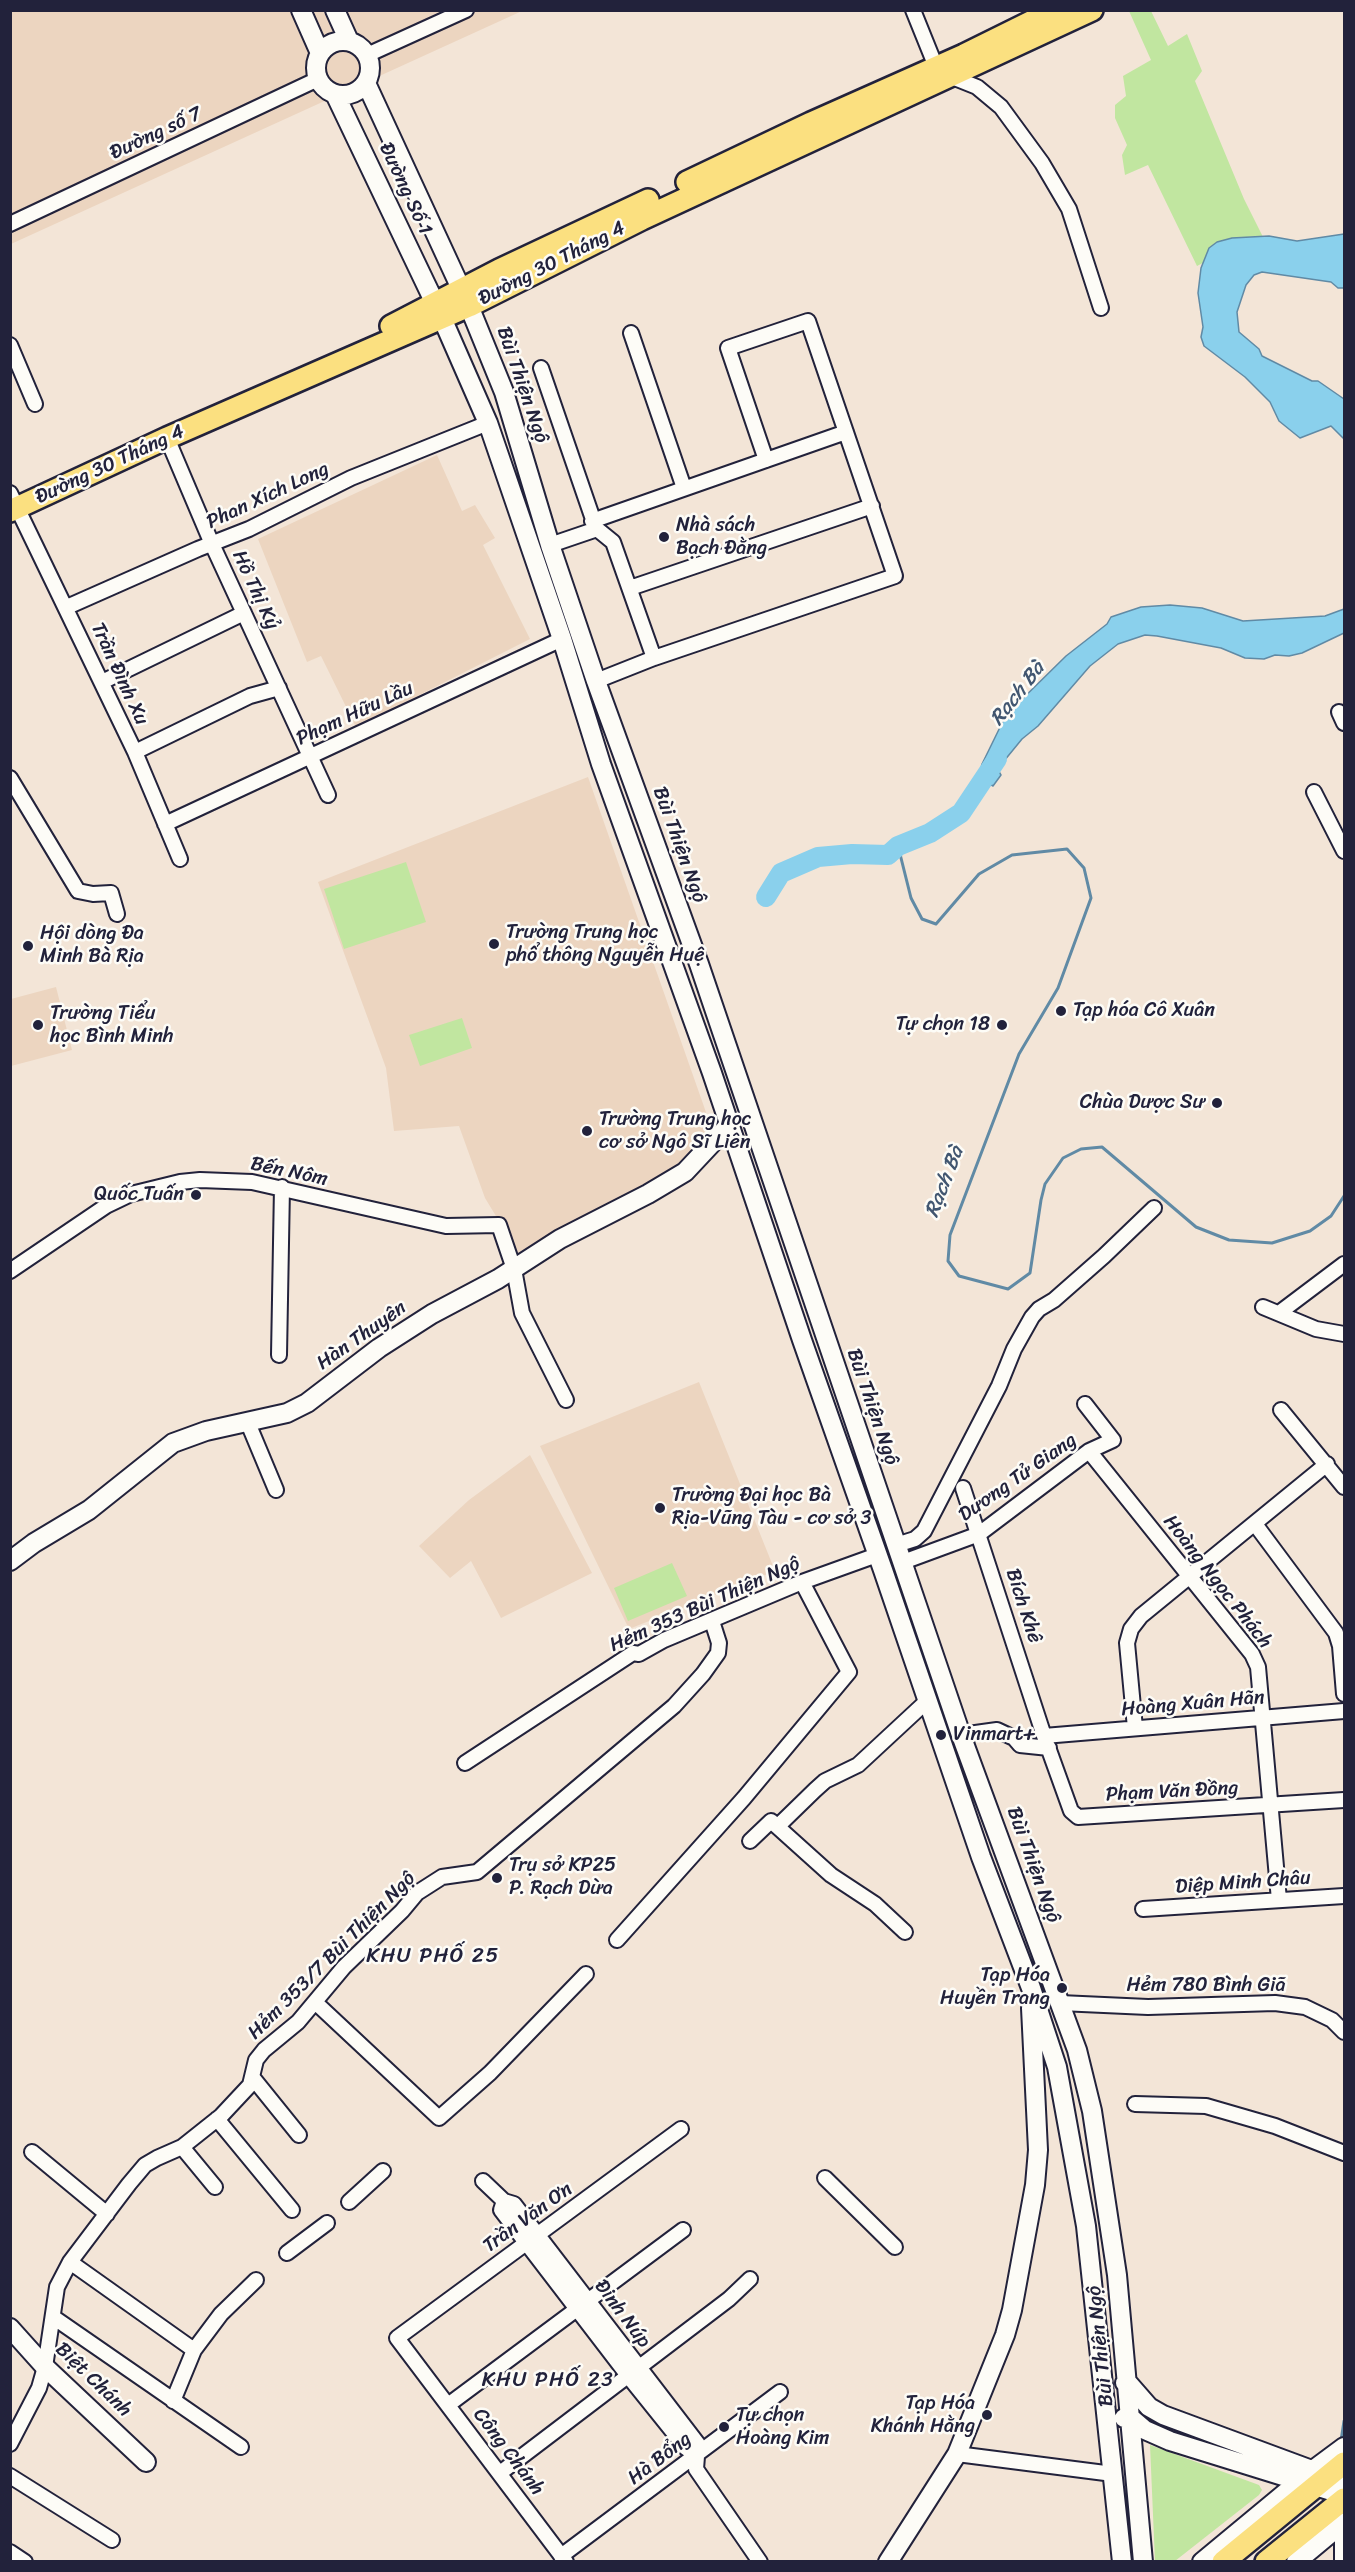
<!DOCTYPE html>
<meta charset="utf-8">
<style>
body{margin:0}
#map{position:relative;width:1355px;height:2572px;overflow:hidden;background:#f3e5d7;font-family:Sriracha,sans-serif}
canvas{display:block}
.frame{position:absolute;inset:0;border:12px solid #22223b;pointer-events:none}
</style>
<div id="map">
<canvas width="1355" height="2572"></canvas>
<div class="frame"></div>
</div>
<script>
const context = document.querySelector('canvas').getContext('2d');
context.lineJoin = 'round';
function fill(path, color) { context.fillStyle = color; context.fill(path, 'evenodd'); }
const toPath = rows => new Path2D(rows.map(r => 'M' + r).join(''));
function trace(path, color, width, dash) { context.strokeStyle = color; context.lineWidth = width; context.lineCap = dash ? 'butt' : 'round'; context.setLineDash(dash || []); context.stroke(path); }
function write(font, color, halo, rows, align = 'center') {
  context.font = font + ' Sriracha,sans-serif'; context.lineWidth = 5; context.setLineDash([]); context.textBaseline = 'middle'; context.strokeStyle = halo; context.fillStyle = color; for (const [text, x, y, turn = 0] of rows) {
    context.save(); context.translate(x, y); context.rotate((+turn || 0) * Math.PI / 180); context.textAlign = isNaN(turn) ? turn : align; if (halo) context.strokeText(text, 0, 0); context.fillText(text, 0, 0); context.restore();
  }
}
fill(toPath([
 [11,10,522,11,11,244],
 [437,455,462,511,475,505,495,538,483,545,530,639,356,727,321,656,307,662,258,539],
 [588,777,714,1135,687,1164,516,1259,502,1226,485,1198,459,1126,394,1131,386,1068,318,882],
 [56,987,72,1050,11,1066,11,999],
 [699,1382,775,1571,629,1629,540,1446],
 [530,1455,592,1573,501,1618,471,1561,450,1578,419,1546,469,1500]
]), '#ecd5c0');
fill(toPath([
 [1129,11,1151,11,1168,46,1187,34,1202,71,1195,81,1244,199,1267,245,1218,255,1197,266,1148,165,1125,175,1122,155,1127,145,1115,118,1115,105,1126,96,1123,76,1151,60],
 [406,862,426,922,344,949,324,889],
 [462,1018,472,1048,420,1066,409,1035],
 [672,1563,687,1596,628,1621,614,1588],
 [1150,2445,1259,2485,1262,2490,1259,2495,1175,2561,1155,2561]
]), '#c1e6a0');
const water = toPath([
 [1344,234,1344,288,1338,288,1331,282,1262,272,1254,275,1246,285,1237,312,1239,332,1259,349,1262,356,1312,381,1318,381,1344,399,1344,439,1331,426,1300,438,1279,421,1270,402,1245,377,1204,346,1201,337,1203,327,1198,293,1201,268,1209,248,1217,242,1232,238,1269,236,1297,241,1344,234],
 [1170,605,1202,608,1243,621,1325,616,1344,609,1344,633,1302,653,1289,656,1275,655,1264,659,1245,658,1221,648,1157,636,1145,635,1118,644,1090,666,1038,726,1022,739,1004,761,998,770,1001,775,993,786,979,777,982,764,1006,715,1066,656,1107,624,1111,617,1141,607,1170,605]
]);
fill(water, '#8ad0ec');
trace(water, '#608aa5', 1.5);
trace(toPath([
 [898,846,911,898,922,919,936,924,979,874,1012,855,1067,849,1084,868,1091,898,1058,988,1019,1054,950,1235,948,1261,959,1276,1008,1289,1030,1273,1041,1200,1045,1184,1063,1158,1081,1149,1102,1147,1196,1227,1229,1240,1272,1243,1310,1231,1331,1216,1344,1196],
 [1341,2441,1344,2421]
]), '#608aa5', 3);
trace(toPath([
 [766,897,781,873,818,857,852,854,888,855,898,846,930,833,961,813,997,759]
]), '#8ad0ec', 20);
const street = toPath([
 [913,10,936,67],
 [367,55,466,10],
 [952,77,977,87,1001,107,1042,163,1069,209,1101,308],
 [10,224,318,79],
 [631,333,684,488],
 [10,345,35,404],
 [541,368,596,528],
 [167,438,212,544,328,795],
 [10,493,135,752,180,859],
 [592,521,846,432],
 [550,545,597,529,613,542,654,658],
 [630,588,872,506],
 [67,607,198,549,249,529,351,478,488,423],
 [596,681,654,658,895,576,808,321,728,348,766,460],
 [102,682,244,613],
 [1339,712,1344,723],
 [135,752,250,696,279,688],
 [10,778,78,891,93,894,111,893,117,914],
 [1314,792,1344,851],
 [165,824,562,639],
 [10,1271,106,1206,131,1194,180,1182,200,1180,252,1182,446,1226,499,1225,514,1269,522,1313,566,1400],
 [1263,1307,1316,1329,1344,1334],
 [1279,1313,1344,1264],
 [279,1355,282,1187],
 [1281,1410,1344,1487],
 [248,1423,276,1490],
 [1089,1451,1252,1654,1258,1667,1279,1900],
 [963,1488,1044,1736,1071,1811,1078,1817,1344,1800],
 [1255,1524,1336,1633,1340,1646,1344,1694],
 [896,1545,915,1539,924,1531,999,1386,1014,1349,1032,1317,1039,1309,1054,1300,1104,1256,1154,1208],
 [903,1562,979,1534,1089,1451,1113,1440,1085,1404],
 [1135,1728,1127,1643,1131,1629,1141,1616,1327,1464],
 [961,1735,997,1730,1014,1738,1020,1745,1049,1748],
 [1044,1736,1344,1711],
 [465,1763,633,1653,639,1654,664,1640,802,1582,877,1555],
 [778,1826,815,1790,825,1781,858,1765,927,1701],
 [750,1841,771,1821,831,1875,875,1904,905,1932],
 [1143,1909,1344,1896],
 [617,1940,744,1798,849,1672,802,1582],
 [315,2002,439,2118,490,2073,586,1974],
 [1060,2003,1148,2007,1275,2003,1305,2007,1332,2020,1344,2032],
 [253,2078,299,2135],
 [1135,2104,1206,2106,1275,2126,1344,2153],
 [217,2119,292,2210],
 [182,2147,215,2187],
 [32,2152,107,2214],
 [825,2178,895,2247],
 [483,2181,504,2201,514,2204,698,2444,696,2469,760,2562],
 [504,2201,501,2210,629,2377,686,2448,697,2456],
 [349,2202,383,2171],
 [287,2253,327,2223],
 [70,2262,194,2350],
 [53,2317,241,2447],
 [173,2401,194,2350,221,2314,256,2280],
 [448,2405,683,2230],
 [10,2444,39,2388,45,2367,57,2287,70,2262,129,2184,145,2165,157,2158,182,2147,221,2116,250,2085,256,2060,264,2050,298,2022,344,1967,402,1911,417,1893,442,1877,477,1872,674,1706,703,1674,718,1653,719,1643,712,1621],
 [957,2454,1113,2474],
 [500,2473,729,2299,750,2279],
 [10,2476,112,2540],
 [1339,2527,1342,2535,1342,2562],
 [10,2552,25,2562],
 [561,2556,780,2392],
 [566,2562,397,2338,681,2129]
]);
const secondary = toPath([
 [301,10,320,53],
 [335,10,349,41],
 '316 68a27 27 0 1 1 54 0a27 27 0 1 1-54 0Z',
 [366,83,469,306,504,392,550,545,596,681,699,964,961,1735,1077,2050,1092,2111,1117,2275,1143,2562],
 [335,94,442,318,488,423,562,639,601,764,712,1073,802,1340,883,1570,981,1857,1031,1988,1057,2067,1086,2226,1122,2562],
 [10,1561,34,1543,89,1510,173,1443,206,1431,287,1413,307,1403,379,1348,432,1314,498,1279,560,1239,648,1194,685,1172,730,1124],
 [10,2328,45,2367,146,2462],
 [1125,2383,1128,2383,1149,2407,1163,2415,1344,2482],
 [1124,2418,1131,2418,1145,2430,1170,2441,1344,2495],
 [888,2562,957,2454,1005,2335,1012,2310,1035,2185,1038,2150,1031,2008],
 [1202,2562,1313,2470,1344,2447],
 [1296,2562,1344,2522]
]);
const primary = toPath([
 [687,182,811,123,964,55,1055,10],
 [391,326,499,270,648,200],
 [10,511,167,438,469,306,642,219,1092,10],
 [1223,2562,1344,2463],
 [1266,2562,1344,2499]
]);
trace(street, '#22223b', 18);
trace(secondary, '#22223b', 22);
trace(primary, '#22223b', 26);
trace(street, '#fdfcf7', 14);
trace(secondary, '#fdfcf7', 18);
trace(primary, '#fbe080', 21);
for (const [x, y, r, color] of [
 [664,537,6,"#22223b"],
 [494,944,6,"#22223b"],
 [28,946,6,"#22223b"],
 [1061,1011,6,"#22223b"],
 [38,1025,6,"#22223b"],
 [1002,1025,6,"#22223b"],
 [1217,1103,6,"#22223b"],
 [587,1131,6,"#22223b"],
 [196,1195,6,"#22223b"],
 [660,1508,6,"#22223b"],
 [941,1735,6,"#22223b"],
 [497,1878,6,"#22223b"],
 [1062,1988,6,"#22223b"],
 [987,2415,6,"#22223b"],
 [724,2427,6,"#22223b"]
]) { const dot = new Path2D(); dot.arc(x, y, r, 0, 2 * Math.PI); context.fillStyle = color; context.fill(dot); trace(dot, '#fdfcf7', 2); }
write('20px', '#22223b', '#fdfcf7', [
 ["Đường số 7",156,134,-25],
 ["Đường Số 1",405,189,65],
 ["Đường 30 Tháng 4",552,264,-27],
 ["Bùi Thiện Ngộ",522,385,71],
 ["Đường 30 Tháng 4",110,465,-25],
 ["Phan Xích Long",268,496,-25],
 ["Hồ Thị Kỷ",255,590,65],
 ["Trần Đình Xu",119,674,65],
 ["Phạm Hữu Lầu",355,714,-25],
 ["Bùi Thiện Ngộ",679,845,70],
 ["Bến Nôm",289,1172,12],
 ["Hàn Thuyên",362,1336,-35],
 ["Bùi Thiện Ngộ",872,1407,71],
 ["Dương Tử Giang",1018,1478,-35],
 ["Hoàng Ngọc Phách",1217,1582,52],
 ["Hẻm 353 Bùi Thiện Ngộ",705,1605,-24],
 ["Bích Khê",1023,1606,72],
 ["Hoàng Xuân Hãn",1193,1704,-5],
 ["Phạm Văn Đồng",1172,1792,-3],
 ["Bùi Thiện Ngộ",1033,1865,70],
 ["Diệp Minh Châu",1243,1883,-4],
 ["Hẻm 353/7 Bùi Thiện Ngộ",332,1956,-45],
 ["Hẻm 780 Bình Giã",1206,1986],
 ["Trần Văn Ơn",528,2218,-36],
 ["Đinh Núp",622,2314,53],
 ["Bùi Thiện Ngộ",1101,2346,-96],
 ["Biệt Chánh",93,2380,44],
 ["Công Chánh",508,2452,53],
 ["Hà Bổng",660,2459,-37]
]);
write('20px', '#22223b', '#fdfcf7', [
 ["Nhà sách",676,526],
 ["Bạch Đằng",676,549],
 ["Trường Trung học",506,933],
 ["phổ thông Nguyễn Huệ",506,956],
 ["Hội dòng Đa",40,934],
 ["Minh Bà Rịa",40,957],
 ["Tạp hóa Cô Xuân",1073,1011],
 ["Trường Tiểu",50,1014],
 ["học Bình Minh",50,1037],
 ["Tự chọn 18",990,1025,"right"],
 ["Chùa Dược Sư",1205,1103,"right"],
 ["Trường Trung học",599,1120],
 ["cơ sở Ngô Sĩ Liên",599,1143],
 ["Quốc Tuấn",184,1195,"right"],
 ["Trường Đại học Bà",672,1496],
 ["Rịa-Vũng Tàu - cơ sở 3",672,1519],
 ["Vinmart+",953,1735],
 ["Trụ sở KP25",509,1866],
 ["P. Rạch Dừa",509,1889],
 ["Tạp Hóa",1050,1976,"right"],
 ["Huyền Trang",1050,1999,"right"],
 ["Tạp Hóa",975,2404,"right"],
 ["Khánh Hằng",975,2427,"right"],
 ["Tự chọn",736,2416],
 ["Hoàng Kim",736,2439]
], 'left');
write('italic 21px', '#415670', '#fdfcf7', [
 ["Rạch Bà",1018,694,-52],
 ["Rạch Bà",945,1182,-69]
]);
context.letterSpacing = '1.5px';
write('21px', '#22223b', '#fdfcf7', [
 ["KHU PHỐ 25",433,1957],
 ["KHU PHỐ 23",548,2381]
]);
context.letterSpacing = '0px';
</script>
